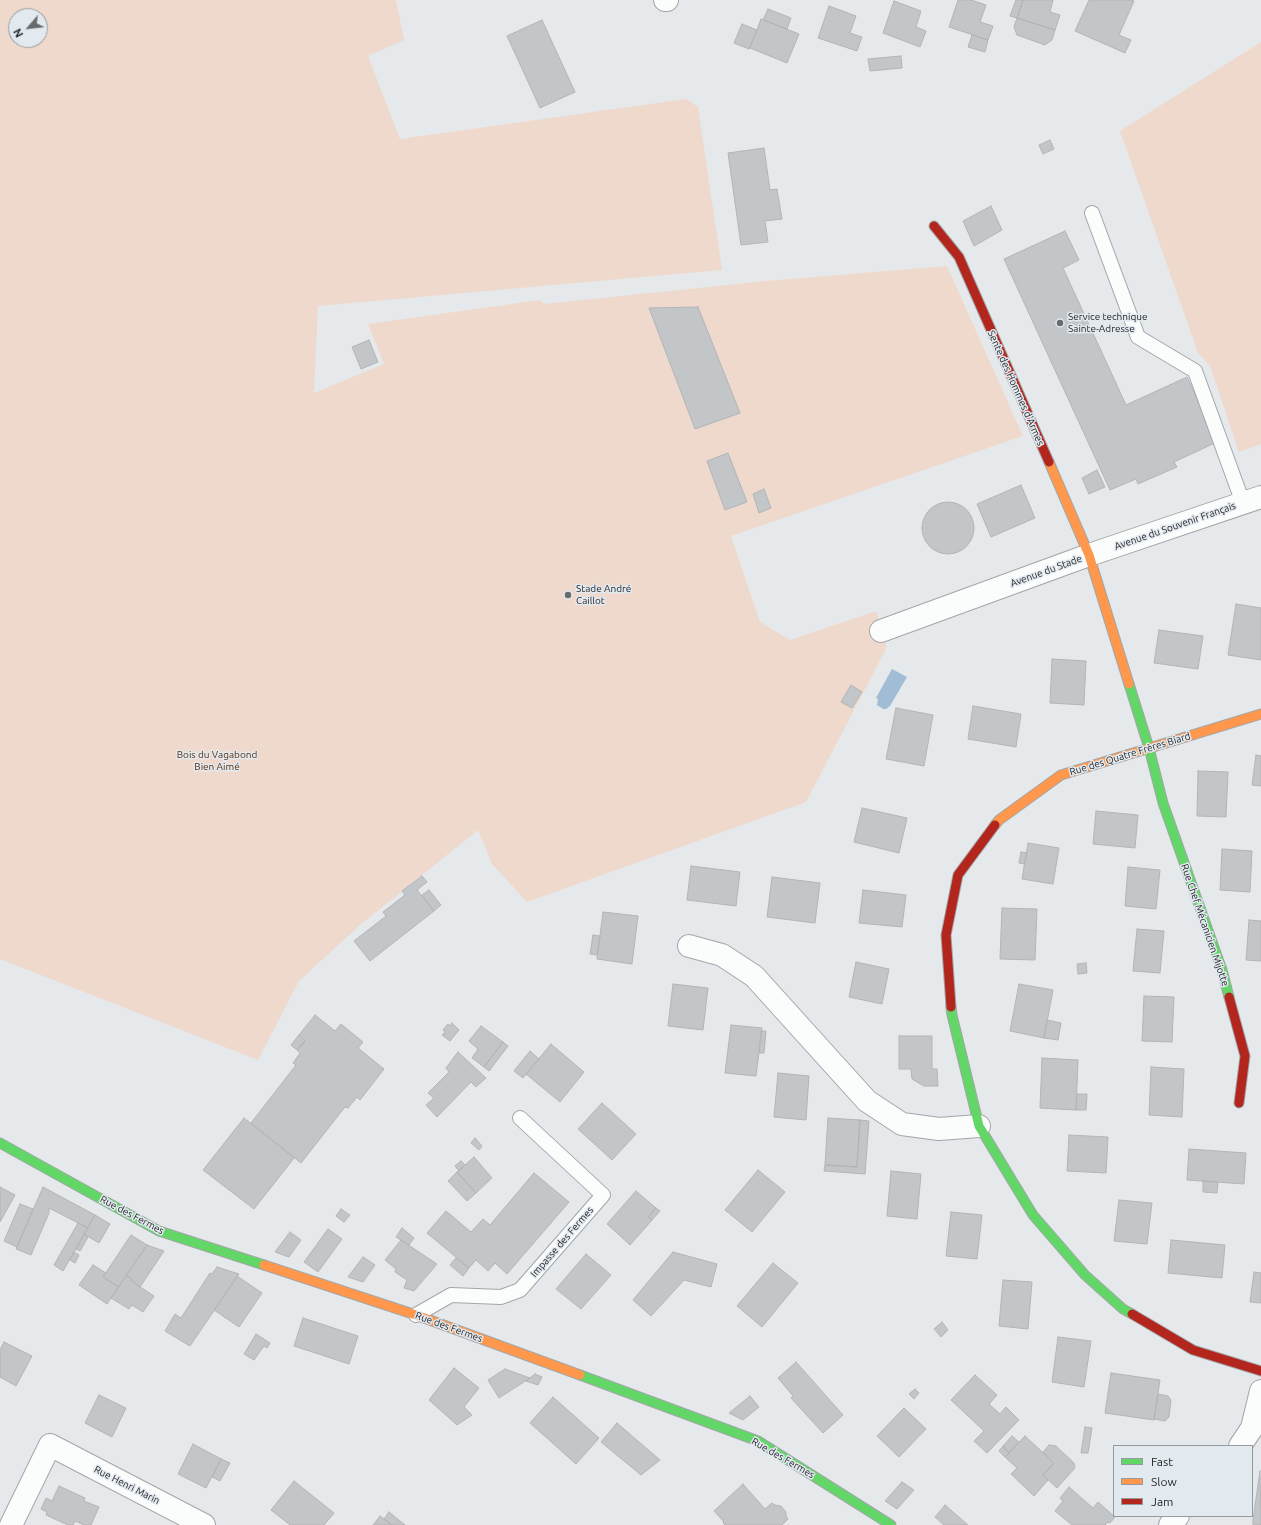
<!DOCTYPE html>
<meta charset="utf-8">
<style>
body{margin:0}
#map{position:relative;width:1261px;height:1525px;overflow:hidden;background:#e5e9ec;font-family:Ubuntu,sans-serif}
canvas{display:block}
.legend{position:absolute;left:1113px;top:1445px;width:140px;height:72px;box-sizing:border-box;background:#e2e9ef;border:1px solid #969ba0;margin:0;padding:5px 7px;list-style:none;font-size:12px;color:#252729}
.legend li{display:flex;align-items:center;gap:8px;height:20px}
.legend b{width:20px;border:1px solid #969ba0}
.north{position:absolute;left:8px;top:8px;width:40px;height:40px;box-sizing:border-box;background:#e2e9ef;border:1px solid #969ba0;border-radius:50%;rotate:242deg;font-size:11px;font-weight:700;line-height:16px;text-align:center;color:#252729}
.north::after{content:'';display:block;margin:auto;width:14px;height:18px;background:#686b6d;clip-path:polygon(50% 0,100% 100%,50% 72%,0 100%)}
</style>
<div id="map">
<canvas width="1261" height="1525"></canvas>
<ul class="legend">
<li><b style="height:5px;background:#63d668"></b>Fast</li>
<li><b style="height:5px;background:#ff974d"></b>Slow</li>
<li><b style="height:5px;background:#b3261e"></b>Jam</li>
</ul>
<div class="north">N</div>
</div>
<script>
const context = document.querySelector('canvas').getContext('2d');
context.lineJoin = 'round';
function fill(path, color) { context.fillStyle = color; context.fill(path, 'evenodd'); }
const toPath = rows => new Path2D(rows.map(r => 'M' + r).join(''));
function trace(path, color, width, dash) { context.strokeStyle = color; context.lineWidth = width; context.lineCap = dash ? 'butt' : 'round'; context.setLineDash(dash || []); context.stroke(path); }
function write(font, color, halo, rows, align = 'center') {
  context.font = font + ' Ubuntu,sans-serif'; context.lineWidth = 3; context.setLineDash([]); context.textBaseline = 'middle'; context.strokeStyle = halo; context.fillStyle = color; for (const [text, x, y, turn = 0] of rows) {
    context.save(); context.translate(x, y); context.rotate((+turn || 0) * Math.PI / 180); context.textAlign = isNaN(turn) ? turn : align; if (halo) context.strokeText(text, 0, 0); context.fillText(text, 0, 0); context.restore();
  }
}
fill(toPath([
 [0,0,396,0,404,40,368,56,400,139,686,99,698,107,722,270,318,306,314,393,384,364,368,324,540,300,544,304,766,281,947,266,1023,436,731,536,760,622,790,640,876,611,887,647,806,802,527,902,492,864,478,830,360,925,299,981,258,1060,0,959],
 [16,16,40,16,40,40,16,40],
 [1261,42,1261,444,1239,452,1210,366,1198,353,1120,131]
]), '#efd9cc');
fill(toPath([
 [892,669,907,677,890,706,886,709,883,709,877,705,878,699,876,698]
]), '#a1bcd5');
const building = toPath([
 [958,0,971,0,986,5,980,22,993,26,988,40,949,27,958,0],
 [1016,0,1023,0,1017,18,1010,16,1016,0],
 [1023,0,1053,0,1050,12,1060,15,1055,30,1017,18,1023,0],
 [1089,0,1131,0,1134,1,1119,35,1131,40,1125,53,1075,31,1089,0],
 [894,1,921,11,916,27,926,31,920,47,883,33,894,1],
 [829,6,856,16,850,33,862,37,857,51,818,38,829,6],
 [768,9,791,18,787,29,763,20,768,9],
 [1017,18,1055,30,1052,40,1045,45,1017,35,1014,27,1017,18],
 [761,19,799,34,787,63,750,48,761,19],
 [542,20,575,92,540,108,507,36,542,20],
 [742,24,757,30,749,49,734,43,742,24],
 [972,35,988,40,985,52,968,47,972,35],
 [901,56,902,68,870,71,868,59,901,56],
 [1050,140,1054,149,1043,154,1039,145,1050,140],
 [764,148,770,190,777,189,782,219,765,221,768,242,741,245,728,153,764,148],
 [991,206,1002,230,974,246,963,221,991,206],
 [1065,231,1079,260,1063,268,1126,405,1187,377,1217,442,1174,462,1177,467,1138,484,1136,479,1110,490,1004,259,1065,231],
 [698,307,740,413,695,429,649,308,698,307],
 [369,340,378,362,361,369,352,347,369,340],
 [728,453,747,502,725,510,707,461,728,453],
 [1097,470,1105,487,1089,494,1082,478,1097,470],
 [1021,485,1035,518,991,537,977,504,1021,485],
 [764,489,771,508,759,513,753,494,764,489],
 '922 528a26 26 0 1 1 52 0a26 26 0 1 1-52 0Z',
 [1236,604,1261,608,1261,660,1228,655,1236,604],
 [1159,630,1203,636,1198,669,1154,663,1159,630],
 [1052,659,1086,661,1084,705,1050,703,1052,659],
 [851,685,862,692,852,708,841,702,851,685],
 [973,706,1021,714,1016,747,968,739,973,706],
 [896,708,933,715,924,766,886,759,896,708],
 [1256,755,1261,756,1261,786,1252,785,1256,755],
 [1198,771,1228,772,1226,817,1197,816,1198,771],
 [862,808,907,818,899,853,854,842,862,808],
 [1096,811,1138,815,1135,848,1093,844,1096,811],
 [1028,843,1059,848,1053,884,1022,879,1028,843],
 [1222,849,1252,851,1250,892,1220,890,1222,849],
 [1021,852,1027,853,1024,864,1019,863,1021,852],
 [691,866,740,872,736,906,687,900,691,866],
 [1128,867,1160,870,1156,909,1125,906,1128,867],
 [422,876,427,882,417,890,434,911,370,961,354,941,386,916,383,912,405,895,402,891,422,876],
 [772,877,820,883,815,923,767,917,772,877],
 [429,890,441,905,434,911,422,895,429,890],
 [863,890,906,895,902,927,859,923,863,890],
 [1002,908,1037,909,1035,960,1000,959,1002,908],
 [603,912,638,916,632,964,597,959,603,912],
 [1249,920,1261,921,1261,961,1246,960,1249,920],
 [1137,929,1164,931,1160,973,1133,971,1137,929],
 [593,935,600,936,597,955,590,954,593,935],
 [856,962,889,969,882,1004,849,997,856,962],
 [1086,963,1087,973,1078,974,1077,964,1086,963],
 [673,984,708,988,703,1030,668,1026,673,984],
 [1019,984,1053,990,1044,1038,1010,1031,1019,984],
 [1144,996,1174,997,1172,1042,1142,1041,1144,996],
 [315,1015,335,1031,341,1024,363,1042,358,1048,384,1069,360,1100,357,1097,348,1108,345,1107,301,1163,251,1123,296,1065,293,1063,300,1053,297,1050,305,1041,299,1035,315,1015],
 [1047,1020,1061,1023,1058,1040,1044,1038,1047,1020],
 [452,1023,459,1030,450,1041,442,1035,445,1032,443,1030,448,1024,450,1026,452,1023],
 [731,1025,762,1028,756,1076,725,1073,731,1025],
 [481,1026,503,1042,484,1067,472,1058,478,1049,469,1041,481,1026],
 [761,1031,766,1031,764,1053,759,1053,761,1031],
 [299,1035,305,1041,297,1050,291,1045,299,1035],
 [899,1036,932,1036,932,1069,937,1069,938,1086,924,1086,912,1079,911,1069,899,1069,899,1036],
 [503,1042,508,1046,489,1071,484,1067,503,1042],
 [551,1044,584,1072,560,1102,526,1074,551,1044],
 [530,1051,539,1059,523,1078,514,1071,530,1051],
 [458,1052,486,1078,476,1087,471,1082,437,1117,426,1105,434,1098,428,1093,449,1072,446,1068,458,1052],
 [1042,1058,1078,1060,1076,1110,1040,1108,1042,1058],
 [1151,1067,1184,1069,1182,1117,1149,1115,1151,1067],
 [778,1073,809,1076,806,1120,774,1117,778,1073],
 [1077,1094,1087,1094,1086,1110,1076,1110,1077,1094],
 [602,1103,636,1134,612,1160,578,1129,602,1103],
 [244,1118,294,1158,254,1209,203,1170,244,1118],
 [828,1118,860,1120,857,1167,825,1165,828,1118],
 [860,1120,869,1121,865,1174,824,1171,825,1165,857,1167,860,1120],
 [1069,1135,1108,1137,1106,1173,1067,1171,1069,1135],
 [475,1138,482,1146,479,1150,471,1143,475,1138],
 [1189,1149,1246,1153,1244,1184,1187,1180,1189,1149],
 [474,1157,492,1178,476,1193,457,1172,474,1157],
 [461,1161,465,1165,459,1171,455,1166,461,1161],
 [758,1170,785,1192,752,1232,725,1210,758,1170],
 [891,1171,921,1174,917,1219,887,1216,891,1171],
 [457,1172,476,1193,467,1201,448,1181,457,1172],
 [534,1173,569,1202,507,1274,495,1263,488,1271,476,1260,469,1268,427,1233,446,1211,471,1232,483,1219,490,1225,534,1173],
 [1203,1181,1218,1182,1217,1193,1203,1192,1203,1181],
 [0,1187,15,1195,0,1222,0,1187],
 [43,1187,95,1215,88,1228,49,1208,49,1213,31,1255,16,1249,43,1187],
 [636,1191,656,1208,648,1217,652,1220,630,1245,607,1224,636,1191],
 [1119,1200,1152,1203,1147,1244,1114,1241,1119,1200],
 [20,1204,33,1209,17,1247,4,1241,20,1204],
 [656,1208,660,1211,652,1220,648,1217,656,1208],
 [341,1209,350,1215,344,1222,336,1216,341,1209],
 [951,1212,982,1215,977,1259,946,1256,951,1212],
 [95,1215,110,1224,99,1243,84,1234,95,1215],
 [78,1223,88,1228,63,1271,54,1265,78,1223],
 [402,1228,414,1238,409,1245,396,1237,402,1228],
 [328,1229,342,1239,318,1272,304,1262,328,1229],
 [290,1232,301,1240,289,1257,275,1252,290,1232],
 [84,1234,88,1237,80,1251,76,1249,84,1234],
 [131,1235,147,1245,119,1287,103,1277,131,1235],
 [401,1240,437,1264,414,1291,404,1288,407,1280,395,1272,396,1269,385,1260,401,1240],
 [1171,1240,1225,1245,1222,1278,1168,1273,1171,1240],
 [147,1245,164,1251,140,1287,126,1275,147,1245],
 [74,1252,79,1255,75,1263,70,1260,74,1252],
 [673,1252,717,1264,711,1287,684,1280,651,1316,633,1300,673,1252],
 [586,1254,611,1275,581,1309,556,1289,586,1254],
 [363,1257,375,1265,363,1282,348,1277,363,1257],
 [456,1258,469,1268,463,1276,450,1265,456,1258],
 [773,1263,798,1283,762,1327,737,1306,773,1263],
 [93,1265,106,1273,103,1277,119,1287,107,1304,79,1285,93,1265],
 [217,1267,239,1274,190,1346,165,1331,175,1314,181,1318,210,1273,212,1274,217,1267],
 [1254,1272,1261,1273,1261,1303,1250,1302,1254,1272],
 [126,1275,132,1279,131,1281,154,1296,143,1312,132,1305,129,1309,111,1298,126,1275],
 [237,1276,262,1293,239,1327,214,1310,237,1276],
 [1003,1280,1032,1282,1028,1329,999,1326,1003,1280],
 [303,1318,358,1336,349,1364,294,1346,303,1318],
 [942,1322,948,1330,941,1337,934,1329,942,1322],
 [256,1334,270,1343,267,1348,264,1346,254,1360,244,1354,256,1334],
 [1058,1337,1091,1341,1084,1387,1052,1382,1058,1337],
 [4,1342,32,1356,16,1386,0,1377,0,1350,4,1342],
 [796,1362,843,1415,823,1433,791,1398,793,1396,778,1378,796,1362],
 [454,1368,479,1388,464,1407,472,1415,457,1425,429,1400,454,1368],
 [505,1369,530,1378,499,1398,488,1380,505,1369],
 [1111,1373,1160,1380,1154,1420,1105,1413,1111,1373],
 [535,1374,542,1377,538,1385,526,1381,535,1374],
 [975,1375,997,1395,989,1404,1000,1414,1006,1407,1019,1420,987,1453,974,1441,984,1431,951,1400,975,1375],
 [915,1389,919,1393,914,1399,909,1394,915,1389],
 [1158,1394,1168,1396,1171,1400,1169,1417,1165,1421,1154,1419,1158,1394],
 [99,1395,126,1408,112,1437,85,1423,99,1395],
 [750,1396,759,1407,743,1420,729,1413,750,1396],
 [553,1397,599,1438,576,1464,530,1423,553,1397],
 [904,1408,926,1429,899,1457,877,1436,904,1408],
 [617,1423,660,1460,641,1475,601,1442,617,1423],
 [1085,1427,1092,1428,1088,1453,1081,1453,1085,1427],
 [1012,1436,1019,1442,1009,1453,1003,1446,1012,1436],
 [1025,1436,1054,1463,1043,1475,1048,1480,1034,1496,1011,1474,1017,1468,1005,1457,1025,1436],
 [193,1444,221,1459,206,1488,178,1474,193,1444],
 [1049,1445,1056,1446,1074,1463,1075,1468,1057,1488,1043,1475,1054,1463,1043,1452,1049,1445],
 [1003,1446,1009,1453,1005,1457,999,1451,1003,1446],
 [221,1459,230,1463,220,1481,212,1477,221,1459],
 [1260,1471,1261,1525,1253,1525,1253,1520,1260,1471],
 [294,1481,334,1513,324,1525,290,1525,271,1510,294,1481],
 [902,1482,914,1490,897,1509,885,1501,902,1482],
 [743,1484,765,1509,772,1503,775,1505,781,1506,786,1512,786,1516,788,1519,782,1525,725,1525,723,1523,724,1522,714,1511,743,1484],
 [59,1486,85,1498,84,1501,99,1507,91,1525,84,1525,75,1521,73,1525,68,1525,46,1515,47,1512,41,1509,46,1498,52,1501,59,1486],
 [1069,1487,1093,1508,1098,1502,1115,1517,1110,1523,1108,1522,1105,1525,1072,1525,1055,1511,1063,1501,1060,1498,1069,1487],
 [945,1505,968,1525,944,1525,935,1517,945,1505],
 [389,1512,405,1525,392,1525,384,1519,389,1512],
 [380,1516,392,1525,373,1525,380,1516]
]);
fill(building, '#c3c6c8');
trace(building, '#b2b5b7', 1);
const lane = toPath([
 [1092,213,1138,337,1195,371,1243,503],
 [416,1315,451,1295,501,1297,520,1290,603,1195,520,1118]
]);
const street = toPath([
 [665,0,667,0],
 [881,631,1089,555,1261,497],
 [689,946,722,955,754,976,867,1101,902,1124,939,1129,979,1126],
 [1240,1446,1252,1428,1261,1391],
 [11,1525,50,1445,204,1525],
 [1170,1525,1178,1516]
]);
const fast = toPath([
 [1129,684,1149,748,1163,803,1222,970,1229,997],
 [951,1007,952,1015,979,1126,1033,1215,1085,1275,1123,1309,1132,1314],
 [0,1143,159,1231,264,1265],
 [580,1375,758,1441,891,1525]
]);
const slow = toPath([
 [1049,462,1089,555,1129,684],
 [995,825,999,820,1061,775,1261,714],
 [264,1265,416,1315,580,1375]
]);
const jam = toPath([
 [934,226,959,257,1049,462],
 [1229,997,1245,1056,1239,1103],
 [951,1007,946,935,958,875,995,825],
 [1132,1314,1193,1350,1261,1371]
]);
trace(lane, '#a3a6a8', 16);
trace(street, '#a3a6a8', 24);
trace(fast, '#a3a6a8', 11);
trace(slow, '#a3a6a8', 11);
trace(jam, '#a3a6a8', 11);
trace(lane, '#fbfcfc', 14);
trace(street, '#fbfcfc', 22);
trace(fast, '#63d668', 9);
trace(slow, '#ff974d', 9);
trace(jam, '#b3261e', 9);
for (const [x, y, r, color] of [
 [1060,323,4,"#686b6d"],
 [568,595,4,"#686b6d"]
]) { const dot = new Path2D(); dot.arc(x, y, r, 0, 2 * Math.PI); context.fillStyle = color; context.fill(dot); trace(dot, '#e2e9ef', 1.5); }
write('10px', '#252729', '#e2e9ef', [
 ["Service technique",1068,317],
 ["Sainte-Adresse",1068,329],
 ["Stade André",576,589],
 ["Caillot",576,601]
], 'left');
write('10px', '#252729', '#e2e9ef', [
 ["Sente des Hommes d'Armes",1016,388,66],
 ["Avenue du Souvenir Français",1175,526,-19],
 ["Avenue du Stade",1046,571,-20],
 ["Rue des Quatre Frères Biard",1130,754,-17],
 ["Rue Chef Mécanicien Mijotte",1205,925,71],
 ["Rue des Fermes",132,1215,28],
 ["Impasse des Fermes",562,1242,-49],
 ["Rue des Fermes",449,1327,20],
 ["Rue des Fermes",783,1458,30],
 ["Rue Henri Marin",127,1485,27]
]);
write('10px', '#572d0d', '#e2e9ef', [
 ["Bois du Vagabond",217,755],
 ["Bien Aimé",217,767]
]);
</script>
